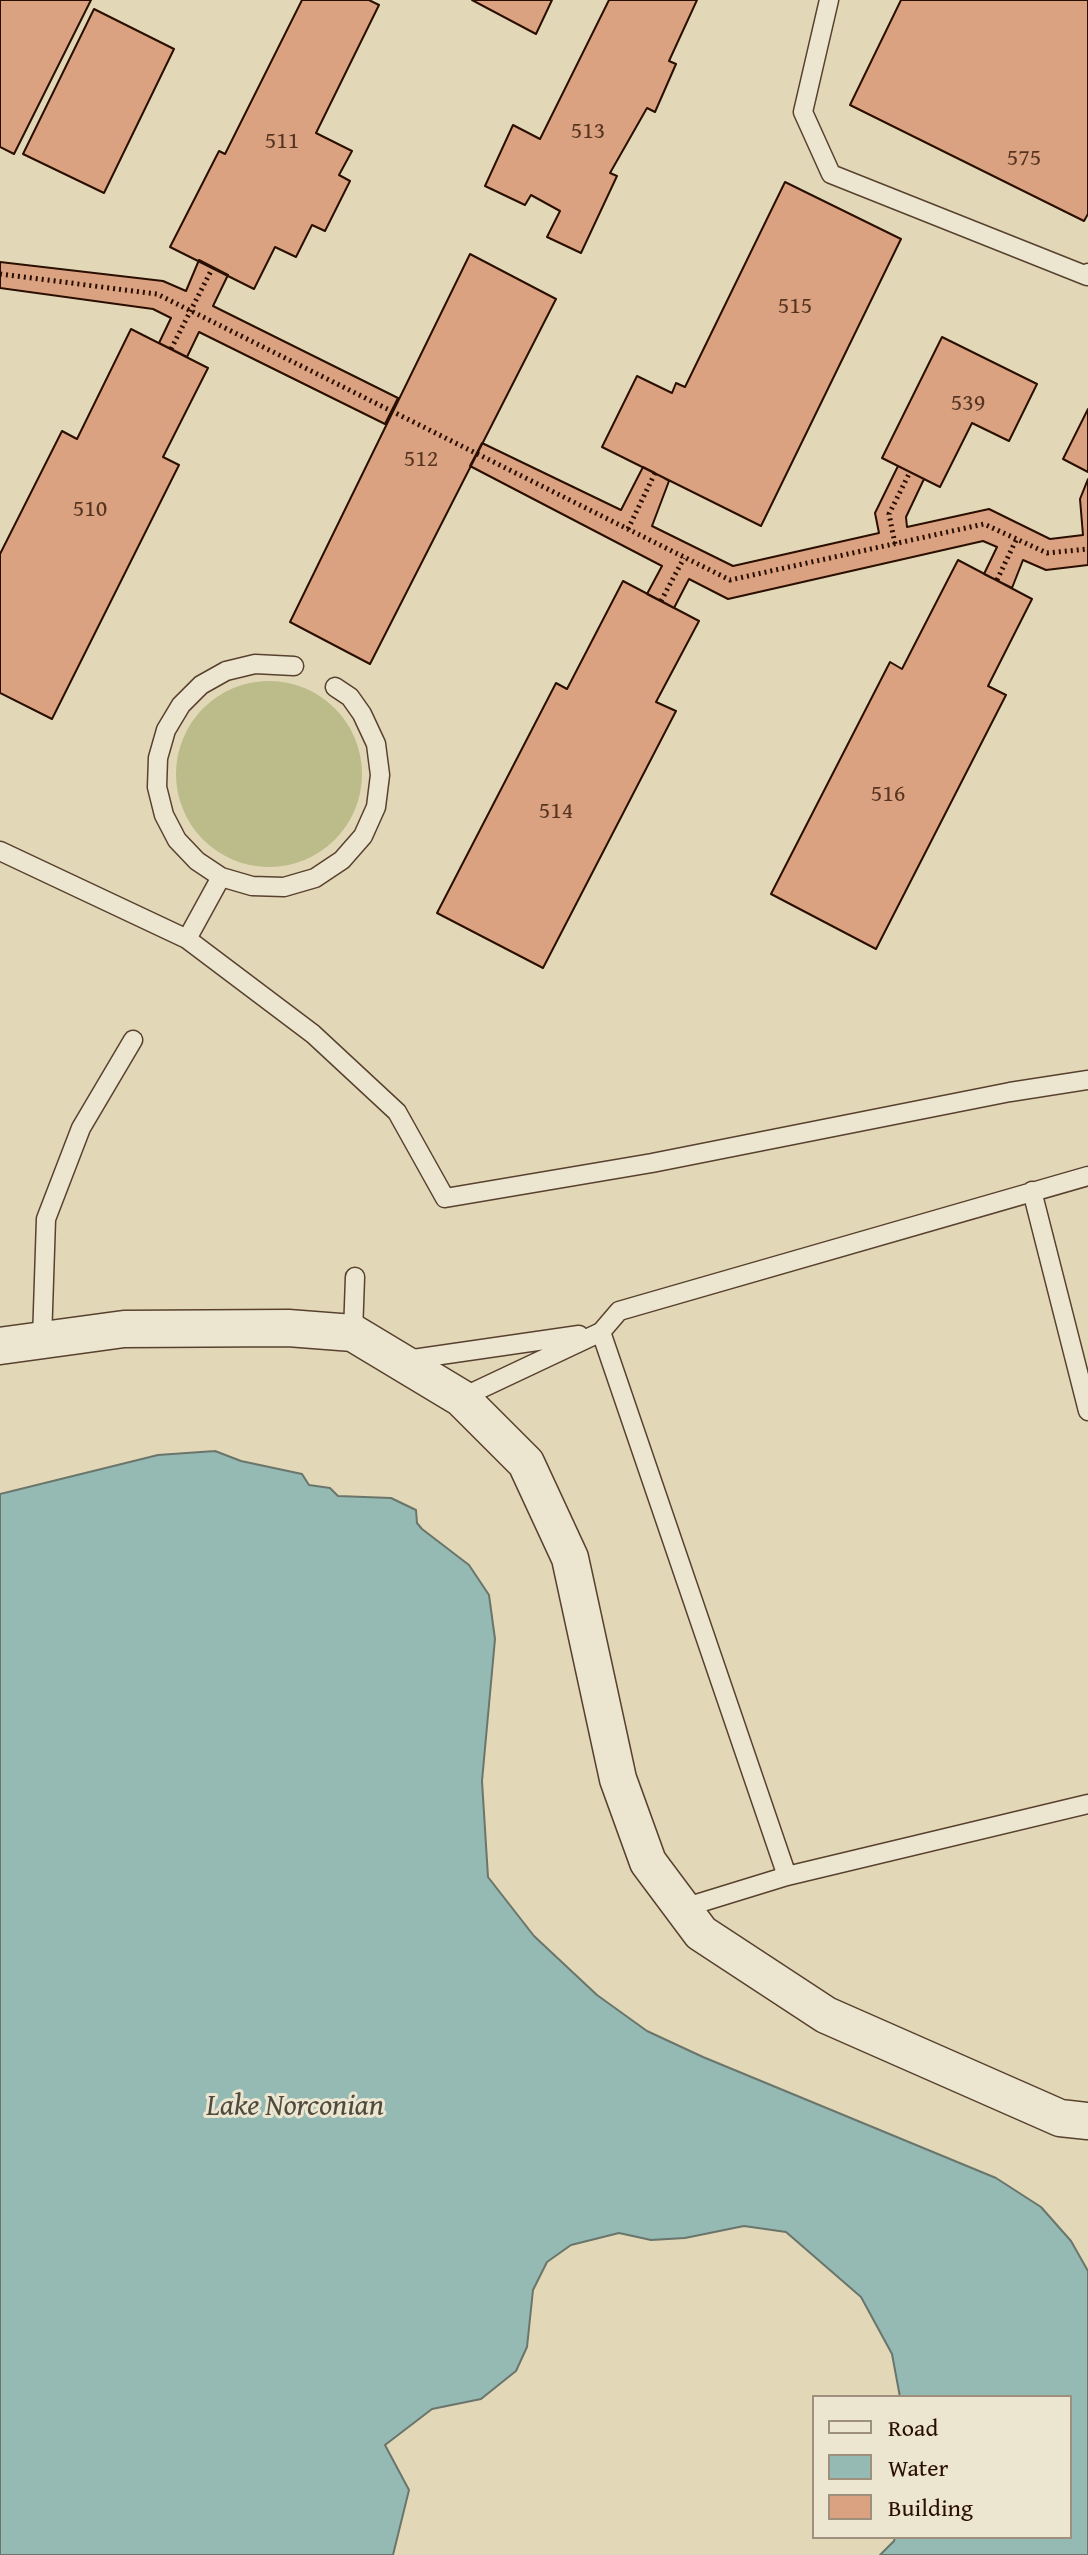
<!DOCTYPE html>
<style>
body{margin:0}
#map{position:relative;width:1088px;height:2555px;overflow:hidden;background:#e2d8b7;font-family:"Gentium Book Plus",serif}
canvas{display:block}
.legend{position:absolute;left:812px;top:2395px;width:260px;height:144px;box-sizing:border-box;background:#ece6d0;border:2px solid #9e907d;margin:0;padding:10px 14px;list-style:none;font-size:24px;color:#2a0f00}
.legend li{display:flex;align-items:center;gap:16px;height:40px}
.legend b{width:40px;border:2px solid #9e907d}
</style>
<div id="map">
<canvas width="1088" height="2555"></canvas>
<ul class="legend">
<li><b style="height:10px;background:#ece6d0"></b>Road</li>
<li><b style="height:22px;background:#95b9b3"></b>Water</li>
<li><b style="height:22px;background:#daa280"></b>Building</li>
</ul>
</div>
<script>
const context = document.querySelector('canvas').getContext('2d');
context.lineJoin = 'round';
function fill(path, color) { context.fillStyle = color; context.fill(path, 'evenodd'); }
const toPath = rows => new Path2D(rows.map(r => 'M' + r).join(''));
function trace(path, color, width, dash) { context.strokeStyle = color; context.lineWidth = width; context.lineCap = dash ? 'butt' : 'round'; context.setLineDash(dash || []); context.stroke(path); }
function write(font, color, halo, rows, align = 'center') {
  context.font = font + ' "Gentium Book Plus",serif'; context.lineWidth = 6; context.setLineDash([]); context.textBaseline = 'middle'; context.strokeStyle = halo; context.fillStyle = color; for (const [text, x, y, turn = 0] of rows) {
    context.save(); context.translate(x, y); context.rotate((+turn || 0) * Math.PI / 180); context.textAlign = isNaN(turn) ? turn : align; if (halo) context.strokeText(text, 0, 0); context.fillText(text, 0, 0); context.restore();
  }
}
fill(toPath([
 '176 774a93 93 0 1 1 186 0a93 93 0 1 1-186 0Z'
]), '#bbbc89');
const water = toPath([
 [215,1451,241,1461,302,1474,309,1485,330,1488,338,1496,391,1498,416,1510,417,1523,422,1529,469,1565,489,1595,495,1639,482,1781,488,1877,534,1936,597,1995,647,2031,703,2057,996,2178,1041,2207,1071,2241,1088,2271,1088,2555,880,2555,894,2541,895,2537,1070,2537,1070,2397,900,2397,892,2354,861,2297,786,2232,744,2226,685,2238,651,2240,619,2233,571,2245,547,2262,533,2290,527,2347,516,2371,481,2399,432,2409,385,2445,409,2490,393,2555,0,2555,0,1494,158,1455,215,1451]
]);
fill(water, '#95b9b3');
trace(water, '#6a756b', 2);
const building = toPath([
 [0,0,91,0,14,154,0,147,0,0],
 [302,0,369,0,379,5,316,133,352,151,339,175,350,181,325,231,312,225,296,257,275,247,254,289,170,247,219,151,225,154,302,0],
 [472,0,552,0,536,34,472,0],
 [609,0,697,0,669,61,676,64,655,112,647,108,610,173,617,176,581,253,547,237,560,211,531,195,525,205,485,186,513,125,540,139,609,0],
 [901,0,1088,0,1088,214,1084,221,850,105,901,0],
 [94,9,174,49,104,193,23,154,94,9],
 [785,182,901,239,761,526,602,447,637,376,672,393,676,383,685,387,785,182],
 [470,254,556,299,370,664,290,622,470,254],
 [199,260,228,275,213,306,398,398,385,424,199,332,187,357,159,343,171,318,153,309,0,288,0,262,163,281,186,291,199,260],
 [131,329,208,368,163,457,179,465,52,719,0,693,0,554,62,431,77,439,131,329],
 [942,337,1037,384,1009,441,972,423,940,487,882,458,942,337],
 [1088,409,1088,472,1063,459,1088,409],
 [482,443,621,510,643,467,655,473,669,481,652,526,733,566,879,533,875,513,898,466,924,479,906,517,907,527,989,509,1050,539,1083,535,1080,499,1088,479,1088,565,1046,570,1023,560,1012,588,984,574,997,547,983,541,728,599,689,579,674,608,647,594,662,566,470,466,482,443],
 [958,560,1032,599,988,686,1006,695,876,949,771,894,890,662,902,669,958,560],
 [623,581,699,621,656,702,676,711,543,968,437,913,556,683,567,689,623,581]
]);
fill(building, '#daa280');
trace(building, '#2a0f00', 2);
const service = toPath([
 [829,0,803,112,831,174,1087,276,1088,273],
 [294,666,255,664,226,671,201,685,181,705,166,730,158,758,157,787,164,815,177,840,197,861,221,877,252,886,284,887,315,878,342,860,363,836,376,807,380,775,376,744,362,714,350,697,335,687],
 [0,851,187,939,221,877],
 [187,939,313,1034,397,1112,445,1198,652,1163,1010,1092,1088,1080],
 [1032,1191,1088,1411],
 [601,1332,787,1876],
 [353,1333,355,1277],
 [42,1340,46,1219,81,1128,133,1040],
 [406,1360,579,1335],
 [461,1398,601,1332,619,1311,1088,1176],
 [683,1908,787,1876,1088,1804]
]);
const minor = toPath([
 [0,1346,124,1329,288,1328,353,1333,461,1398,526,1463,570,1558,618,1779,648,1862,701,1933,826,2015,1060,2118,1088,2121]
]);
trace(service, '#58412e', 21);
trace(minor, '#58412e', 39);
trace(toPath([
 [0,274,157,294,730,580,984,524,1047,553,1088,549],
 [171,349,213,267],
 [628,529,655,473],
 [895,544,889,514,910,472],
 [997,580,1017,538],
 [661,601,684,558]
]), '#2a0f00', 5, [2, 4]);
trace(service, '#ece6d0', 18);
trace(minor, '#ece6d0', 36);
write('24px', '#563420', null, [
 ["513",588,132],
 ["511",282,142],
 ["575",1024,159],
 ["515",795,307],
 ["539",968,404],
 ["512",421,460],
 ["510",90,510],
 ["516",888,795],
 ["514",556,812]
]);
write('italic 30px', '#4f4a3f', '#ece6d0', [
 ["Lake Norconian",295,2107]
]);
</script>
